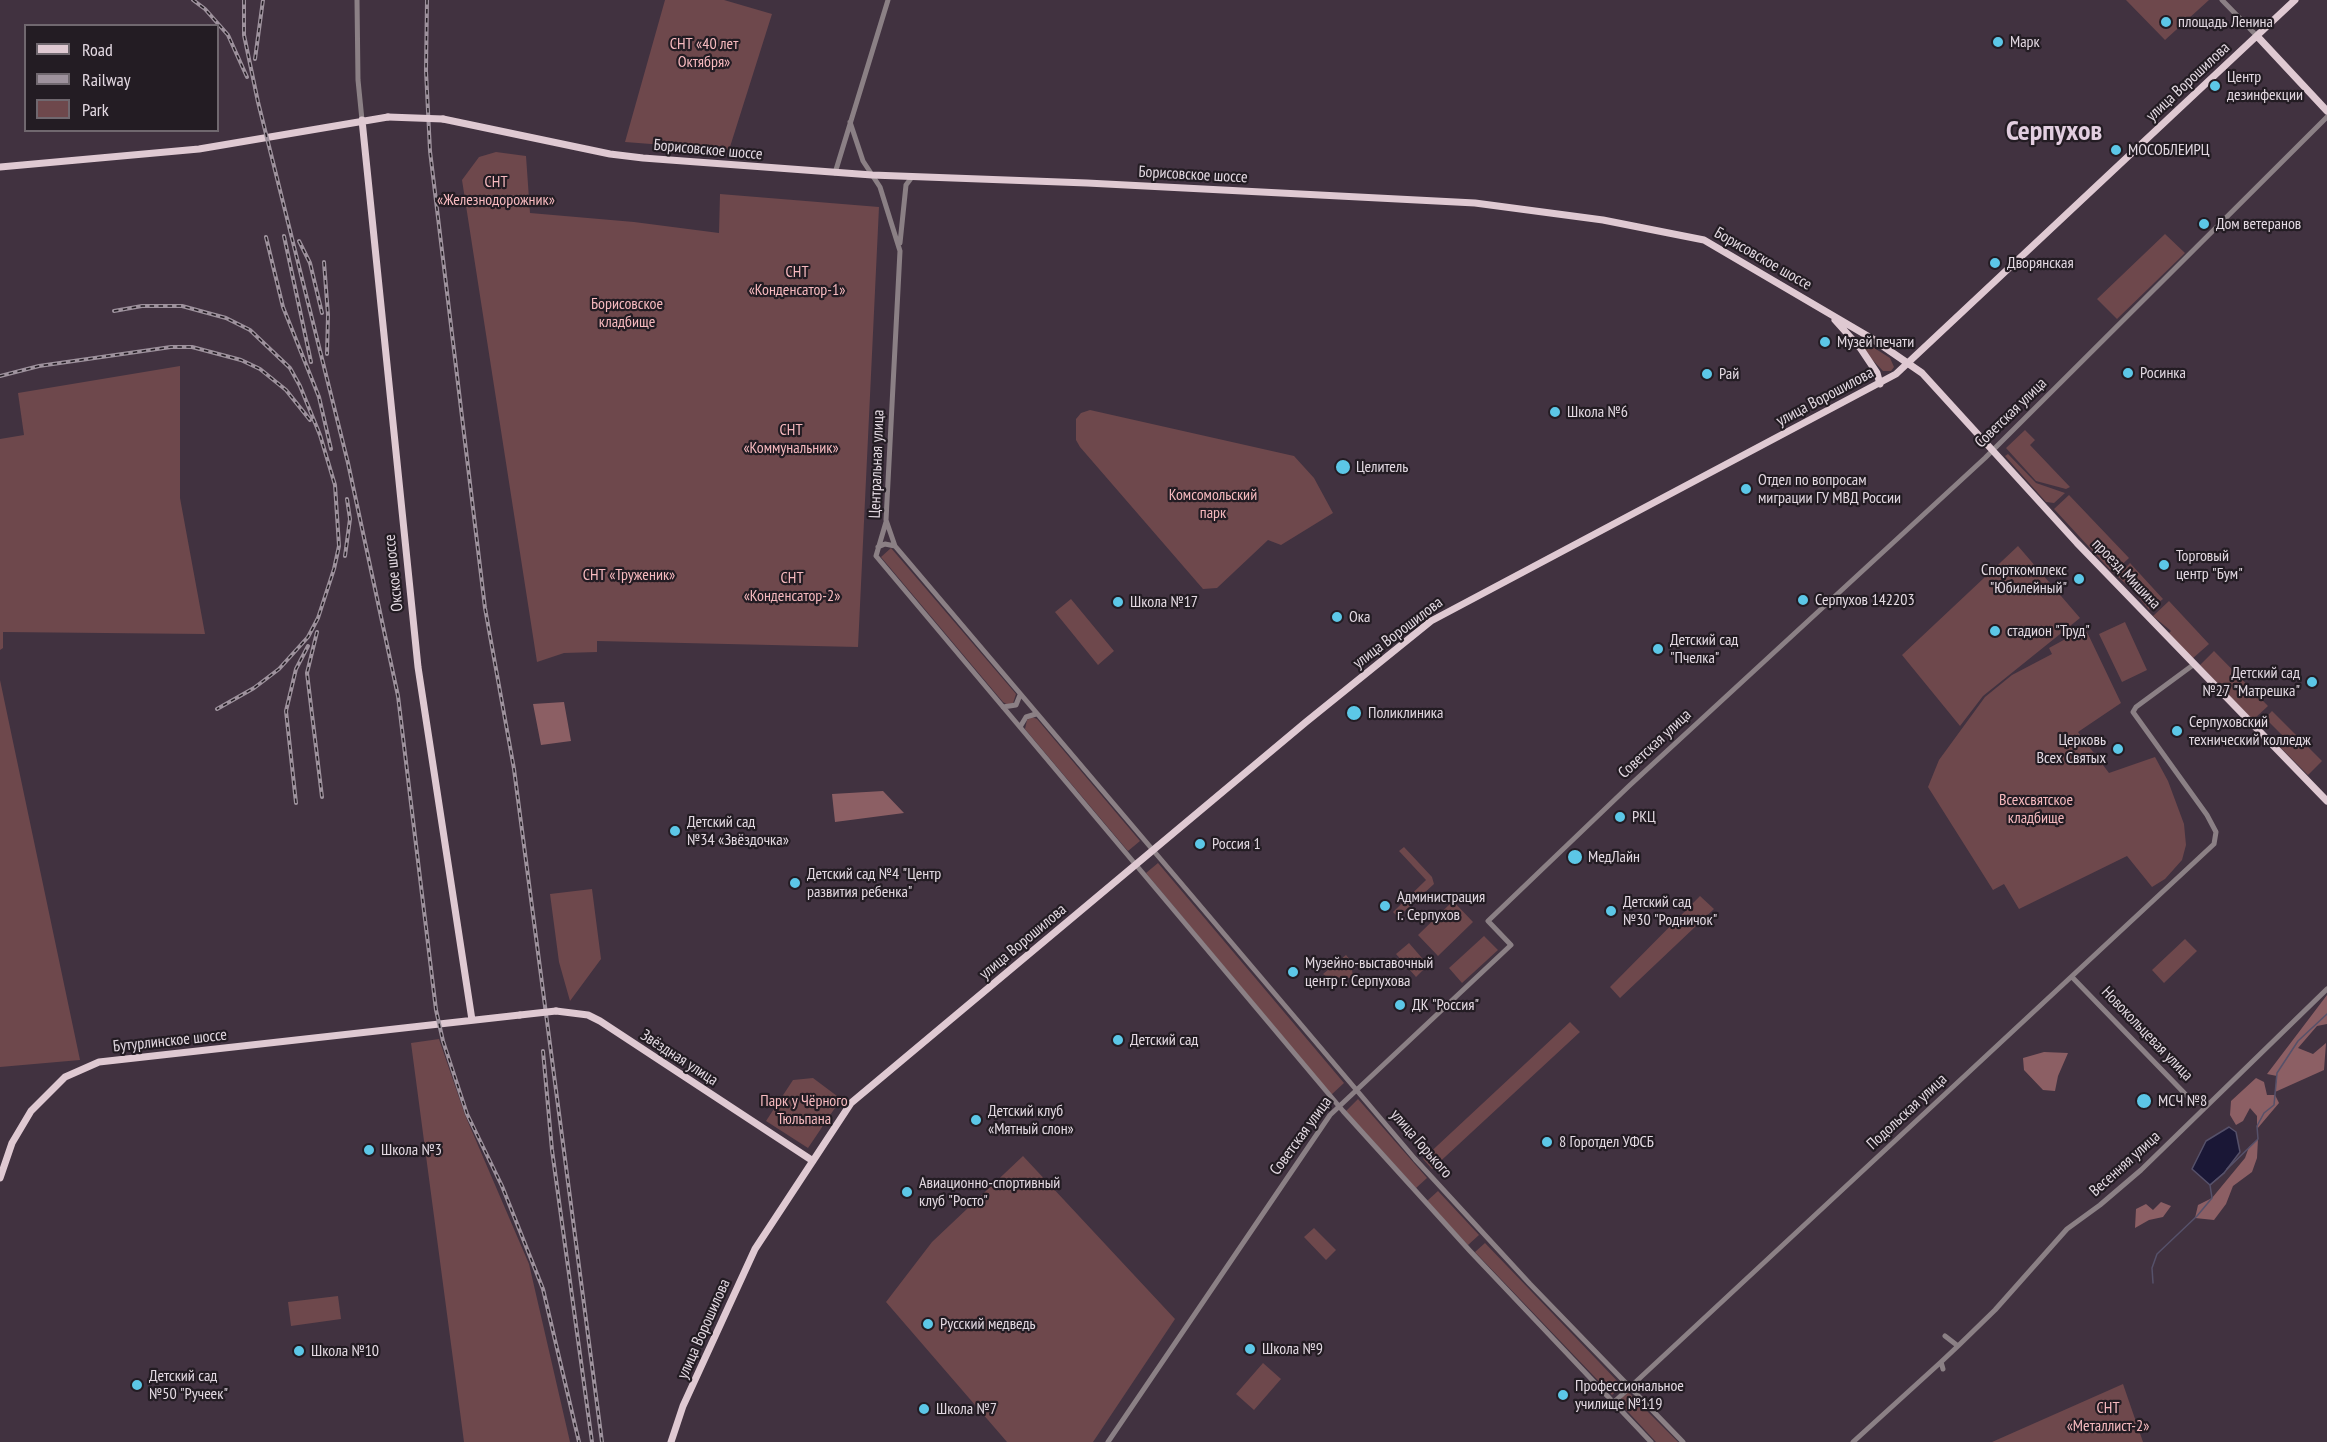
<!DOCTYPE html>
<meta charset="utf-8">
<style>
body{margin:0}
#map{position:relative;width:2327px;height:1442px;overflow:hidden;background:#413240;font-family:"PT Sans Narrow",sans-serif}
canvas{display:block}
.legend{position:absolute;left:24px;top:24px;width:195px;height:108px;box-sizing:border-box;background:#231c23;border:2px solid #70686f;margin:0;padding:8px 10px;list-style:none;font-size:18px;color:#e3d9e2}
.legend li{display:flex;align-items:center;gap:12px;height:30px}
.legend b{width:30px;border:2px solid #70686f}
</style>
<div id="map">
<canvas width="2327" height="1442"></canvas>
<ul class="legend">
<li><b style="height:8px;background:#dfc9d2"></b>Road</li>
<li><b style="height:8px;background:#9e929d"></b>Railway</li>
<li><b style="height:16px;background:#6e484c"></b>Park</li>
</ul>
</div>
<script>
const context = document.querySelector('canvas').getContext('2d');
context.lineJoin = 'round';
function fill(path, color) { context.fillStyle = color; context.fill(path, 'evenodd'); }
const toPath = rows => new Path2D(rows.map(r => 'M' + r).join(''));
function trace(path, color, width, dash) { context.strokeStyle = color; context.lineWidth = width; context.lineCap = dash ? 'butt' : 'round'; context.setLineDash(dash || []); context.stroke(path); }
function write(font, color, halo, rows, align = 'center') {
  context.font = font + ' "PT Sans Narrow",sans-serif'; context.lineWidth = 4.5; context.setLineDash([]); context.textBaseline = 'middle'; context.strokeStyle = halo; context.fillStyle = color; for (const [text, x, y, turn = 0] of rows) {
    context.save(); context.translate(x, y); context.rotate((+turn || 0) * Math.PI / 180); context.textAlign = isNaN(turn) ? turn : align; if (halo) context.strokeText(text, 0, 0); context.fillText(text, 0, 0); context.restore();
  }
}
fill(toPath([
 [665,0,724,0,772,14,729,150,625,142],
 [2126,0,2209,0,2165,40],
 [496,152,526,156,530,213,634,222,719,233,720,194,879,207,858,647,597,641,597,652,564,653,537,662,462,180,479,157],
 [2165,234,2185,253,2117,319,2097,299],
 [1868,344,1890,358,1894,367,1891,371,1883,371,1864,351,1863,348],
 [180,366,180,498,205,634,3,632,3,648,0,650,0,439,24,435,18,393],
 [1090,410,1294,456,1314,478,1333,513,1281,545,1268,540,1217,588,1203,589,1080,447,1076,440,1076,419,1081,413],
 [2025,430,2035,440,2030,445,2070,487,2066,489,2036,481,2006,448],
 [2008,454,2036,483,2065,493,2054,503,2046,502,2005,456],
 [2069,495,2129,558,2113,573,2054,509],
 [2018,546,2080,618,1983,696,1960,726,1902,655],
 [891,548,1016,694,1013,703,1008,705,1003,702,881,557],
 [2130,563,2163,599,2149,610,2133,590,2117,576],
 [1071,599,1114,651,1098,665,1055,612],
 [2169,601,2209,644,2192,659,2169,633,2171,631,2153,616],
 [2125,622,2147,670,2122,682,2099,634],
 [2087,632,2121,703,2078,732,2109,773,2155,757,2168,781,2184,824,2186,845,2182,860,2165,879,2152,887,2127,856,2019,909,2004,884,1993,890,1928,787,1939,760,1985,697,2012,675,2052,654,2049,648,2071,636],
 [2214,651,2268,706,2253,720,2200,665],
 [0,680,80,1060,0,1067],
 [2272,711,2322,761,2308,775,2276,743,2283,736,2265,718],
 [1032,717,1037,719,1140,841,1128,851,1025,729,1027,720],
 [1404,847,1432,877,1434,884,1398,917,1393,912,1426,880,1399,851],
 [1158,863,1344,1083,1331,1095,1146,873],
 [592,889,601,959,570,1001,559,962,550,894],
 [1700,896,1714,909,1620,998,1610,987],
 [1453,901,1473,922,1438,956,1418,935],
 [1484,936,1498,950,1462,983,1449,968],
 [2185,939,2197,951,2164,983,2152,970],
 [1409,943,1428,965,1416,977,1396,954],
 [1346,955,1351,961,1353,978,1327,977,1323,974],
 [1570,1022,1580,1032,1432,1169,1423,1159],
 [439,1039,465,1115,529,1264,570,1442,464,1442,411,1043],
 [813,1078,841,1099,808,1148,766,1121,793,1080],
 [1358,1099,1427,1178,1416,1188,1346,1111],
 [1023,1156,1175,1319,1093,1442,1007,1442,886,1302,932,1242],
 [1438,1191,1479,1235,1468,1245,1427,1201],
 [1314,1228,1336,1250,1326,1260,1304,1237],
 [1485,1243,1622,1386,1612,1395,1475,1252],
 [338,1296,341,1319,291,1326,288,1302],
 [1263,1363,1281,1379,1254,1410,1236,1394],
 [2123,1384,2143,1442,1992,1442],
 [1628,1392,1678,1442,1656,1442,1618,1401]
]), '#6e484c');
fill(toPath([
 [564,702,571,741,541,745,533,704],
 [883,791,904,813,835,822,832,794],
 [2327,995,2327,1024,2317,1026,2298,1048,2313,1054,2326,1043,2324,1070,2275,1092,2277,1076,2267,1074],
 [2044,1052,2068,1053,2058,1076,2055,1091,2043,1090,2024,1070,2023,1058],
 [2256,1078,2264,1082,2267,1095,2275,1095,2279,1103,2257,1129,2257,1116,2250,1108,2243,1121,2236,1125,2230,1115,2231,1101],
 [2258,1139,2257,1158,2252,1172,2233,1186,2226,1204,2214,1220,2195,1218,2198,1205,2212,1198,2245,1158,2249,1147],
 [2161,1202,2171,1206,2163,1217,2149,1220,2135,1228,2136,1209,2146,1204,2153,1210]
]), '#8c5f64');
const water = toPath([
 [2229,1127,2236,1132,2240,1152,2224,1173,2210,1185,2192,1169,2206,1141,2229,1127]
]);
fill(water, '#1a1736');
trace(water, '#56516a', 1.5);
trace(toPath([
 [2227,1169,2258,1139,2257,1126,2264,1113,2274,1105,2277,1073,2298,1041,2327,1014],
 [2153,1283,2152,1268,2157,1254,2197,1216,2212,1198,2210,1185,2224,1173]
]), '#56516a', 1.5);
trace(toPath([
 [357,0,358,80,362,120],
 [2222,0,2257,36],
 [850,122,863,161,880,187,900,251,886,520,895,546,1415,1159,1530,1284,1683,1442],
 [835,173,888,0],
 [900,243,906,185,912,177],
 [886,522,876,556,1343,1111,1470,1251,1651,1442],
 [878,547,885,544,895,546],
 [1003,707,1016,705,1020,695],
 [1020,727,1026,717,1036,714],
 [2072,977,2190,1099,2205,1105],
 [1958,1346,1995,1310,2067,1229,2100,1205,2141,1170,2327,989],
 [1943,1369,1941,1362,1958,1346,1945,1336],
 [1613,1403,2214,844,2216,832,2207,815,2133,712,2136,707,2193,665],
 [1108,1442,1330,1115,1511,945,1488,921,1629,786,1985,458,2327,117],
 [1853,1442,1941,1362]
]), '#8b8085', 5);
trace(toPath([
 [2257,36,2327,111],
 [443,119,610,154,643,158,872,175,1087,183,1475,203,1603,220,1704,240,1871,338,1922,373,2077,543,2327,801],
 [362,120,418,667,472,1020],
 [0,167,199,149,388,117],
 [1835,320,1861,349,1877,373,1880,384],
 [556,1011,588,1015,600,1021,813,1161],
 [0,1178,12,1143,31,1111,65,1077,99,1062,520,1015],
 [671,1442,683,1406,755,1249,851,1103,1306,722,1431,621,1896,374,2295,0]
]), '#dfc9d2', 7);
const rail = toPath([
 [193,0,205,9,228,35,247,77],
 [244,0,244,35,258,102,348,463,398,696,436,1010,443,1041,467,1114,502,1186,543,1289,579,1442],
 [427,0,426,71,430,151,485,608,514,769,602,1442],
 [255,59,263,0],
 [284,236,311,362],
 [266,237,283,307,319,397,331,449],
 [299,241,310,263,322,313],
 [324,262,328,315,327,354],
 [114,311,142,306,182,306,226,318,250,330,290,368,300,386,320,435,335,485,339,546,334,569,318,618,308,637,279,669,254,688,217,709],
 [0,376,39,366,171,347,192,347,241,360,260,369,286,390,310,420],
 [345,556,350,519,347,499],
 [317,632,307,673,322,797],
 [296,803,286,711,296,669,308,646],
 [543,1051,552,1150,592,1442]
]);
trace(rail, '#9e929d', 4);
trace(rail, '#231c23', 1.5, [4.5]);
trace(toPath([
 [388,117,443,119],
 [520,1015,556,1011]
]), '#dfc9d2', 7);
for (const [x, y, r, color] of [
 [2166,22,6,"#5cc7e7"],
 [1998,42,6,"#5cc7e7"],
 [2215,86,6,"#5cc7e7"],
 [2116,150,6,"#5cc7e7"],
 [2204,224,6,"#5cc7e7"],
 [1995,263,6,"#5cc7e7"],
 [1825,342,6,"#5cc7e7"],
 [2128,373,6,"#5cc7e7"],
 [1707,374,6,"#5cc7e7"],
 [1555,412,6,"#5cc7e7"],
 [1343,467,8,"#5cc7e7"],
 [1746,489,6,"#5cc7e7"],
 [2164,565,6,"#5cc7e7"],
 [2079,579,6,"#5cc7e7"],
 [1803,600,6,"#5cc7e7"],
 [1118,602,6,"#5cc7e7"],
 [1337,617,6,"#5cc7e7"],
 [1995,631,6,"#5cc7e7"],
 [1658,649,6,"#5cc7e7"],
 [2312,682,6,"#5cc7e7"],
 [1354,713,8,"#5cc7e7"],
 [2177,731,6,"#5cc7e7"],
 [2118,749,6,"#5cc7e7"],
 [1620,817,6,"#5cc7e7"],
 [675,831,6,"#5cc7e7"],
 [1200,844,6,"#5cc7e7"],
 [1575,857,8,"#5cc7e7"],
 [795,883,6,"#5cc7e7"],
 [1385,906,6,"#5cc7e7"],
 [1611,911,6,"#5cc7e7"],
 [1293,972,6,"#5cc7e7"],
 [1400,1005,6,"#5cc7e7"],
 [1118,1040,6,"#5cc7e7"],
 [2144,1101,8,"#5cc7e7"],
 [976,1120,6,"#5cc7e7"],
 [1547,1142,6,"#5cc7e7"],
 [369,1150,6,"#5cc7e7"],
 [907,1192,6,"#5cc7e7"],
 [928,1324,6,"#5cc7e7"],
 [1250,1349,6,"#5cc7e7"],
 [299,1351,6,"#5cc7e7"],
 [137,1385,6,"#5cc7e7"],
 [1563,1395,6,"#5cc7e7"],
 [924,1409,6,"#5cc7e7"]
]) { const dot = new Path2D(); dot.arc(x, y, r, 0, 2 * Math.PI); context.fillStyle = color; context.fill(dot); trace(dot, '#231c23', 2); }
write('16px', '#e3d9e2', '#231c23', [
 ["площадь Ленина",2178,22],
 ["Марк",2010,42],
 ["Центр",2227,77],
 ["дезинфекции",2227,95],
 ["МОСОБЛЕИРЦ",2128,150],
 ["Дом ветеранов",2216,224],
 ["Дворянская",2007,263],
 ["Музей печати",1837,342],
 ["Росинка",2140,373],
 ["Рай",1719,374],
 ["Школа №6",1567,412],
 ["Целитель",1356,467],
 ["Отдел по вопросам",1758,480],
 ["миграции ГУ МВД России",1758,498],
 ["Торговый",2176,556],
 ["центр \"Бум\"",2176,574],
 ["Спорткомплекс",2067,570,"right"],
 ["\"Юбилейный\"",2067,588,"right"],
 ["Серпухов 142203",1815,600],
 ["Школа №17",1130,602],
 ["Ока",1349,617],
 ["стадион \"Труд\"",2007,631],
 ["Детский сад",1670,640],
 ["\"Пчелка\"",1670,658],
 ["Детский сад",2300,673,"right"],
 ["№27 \"Матрешка\"",2300,691,"right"],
 ["Поликлиника",1368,713],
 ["Серпуховский",2189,722],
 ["технический колледж",2189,740],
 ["Церковь",2106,740,"right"],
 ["Всех Святых",2106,758,"right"],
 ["РКЦ",1632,817],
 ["Детский сад",687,822],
 ["№34 «Звёздочка»",687,840],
 ["Россия 1",1212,844],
 ["МедЛайн",1588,857],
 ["Детский сад №4 \"Центр",807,874],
 ["развития ребенка\"",807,892],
 ["Администрация",1397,897],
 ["г. Серпухов",1397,915],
 ["Детский сад",1623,902],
 ["№30 \"Родничок\"",1623,920],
 ["Музейно-выставочный",1305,963],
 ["центр г. Серпухова",1305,981],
 ["ДК \"Россия\"",1412,1005],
 ["Детский сад",1130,1040],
 ["МСЧ №8",2158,1101],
 ["Детский клуб",988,1111],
 ["«Мятный слон»",988,1129],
 ["8 Горотдел УФСБ",1559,1142],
 ["Школа №3",381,1150],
 ["Авиационно-спортивный",919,1183],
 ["клуб \"Росто\"",919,1201],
 ["Русский медведь",940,1324],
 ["Школа №9",1262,1349],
 ["Школа №10",311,1351],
 ["Детский сад",149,1376],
 ["№50 \"Ручеек\"",149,1394],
 ["Профессиональное",1575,1386],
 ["училище №119",1575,1404],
 ["Школа №7",936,1409]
], 'left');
write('16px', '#f7babf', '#231c23', [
 ["СНТ «40 лет",704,44],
 ["Октября»",704,62],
 ["СНТ",496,182],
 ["«Железнодорожник»",496,200],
 ["СНТ",797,272],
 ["«Конденсатор-1»",797,290],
 ["Борисовское",627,304],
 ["кладбище",627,322],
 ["СНТ",791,430],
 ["«Коммунальник»",791,448],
 ["Комсомольский",1213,495],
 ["парк",1213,513],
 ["СНТ «Труженик»",629,575],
 ["СНТ",792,578],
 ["«Конденсатор-2»",792,596],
 ["Всехсвятское",2036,800],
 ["кладбище",2036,818],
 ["Парк у Чёрного",804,1101],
 ["Тюльпана",804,1119],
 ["СНТ",2108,1408],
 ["«Металлист-2»",2108,1426]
]);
write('16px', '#e3d9e2', '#231c23', [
 ["улица Ворошилова",2188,82,-43],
 ["Борисовское шоссе",708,150,5],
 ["Борисовское шоссе",1193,175,3],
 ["Борисовское шоссе",1763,259,30],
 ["улица Ворошилова",1825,397,-28],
 ["Советская улица",2011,413,-44],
 ["Центральная улица",877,464,-88],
 ["Окское шоссе",394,573,-96],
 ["проезд Мишина",2126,574,46],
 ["улица Ворошилова",1398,633,-37],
 ["Советская улица",1655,744,-43],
 ["улица Ворошилова",1023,942,-40],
 ["Новокольцевая улица",2147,1034,46],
 ["Бутурлинское шоссе",170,1041,-6],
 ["Звёздная улица",679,1058,33],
 ["Подольская улица",1907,1112,-43],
 ["Советская улица",1301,1136,-54],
 ["улица Горького",1421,1144,49],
 ["Весенняя улица",2125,1164,-42],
 ["улица Ворошилова",704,1329,-66]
]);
write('bold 28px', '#e2cee0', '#231c23', [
 ["Серпухов",2054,132]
]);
</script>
